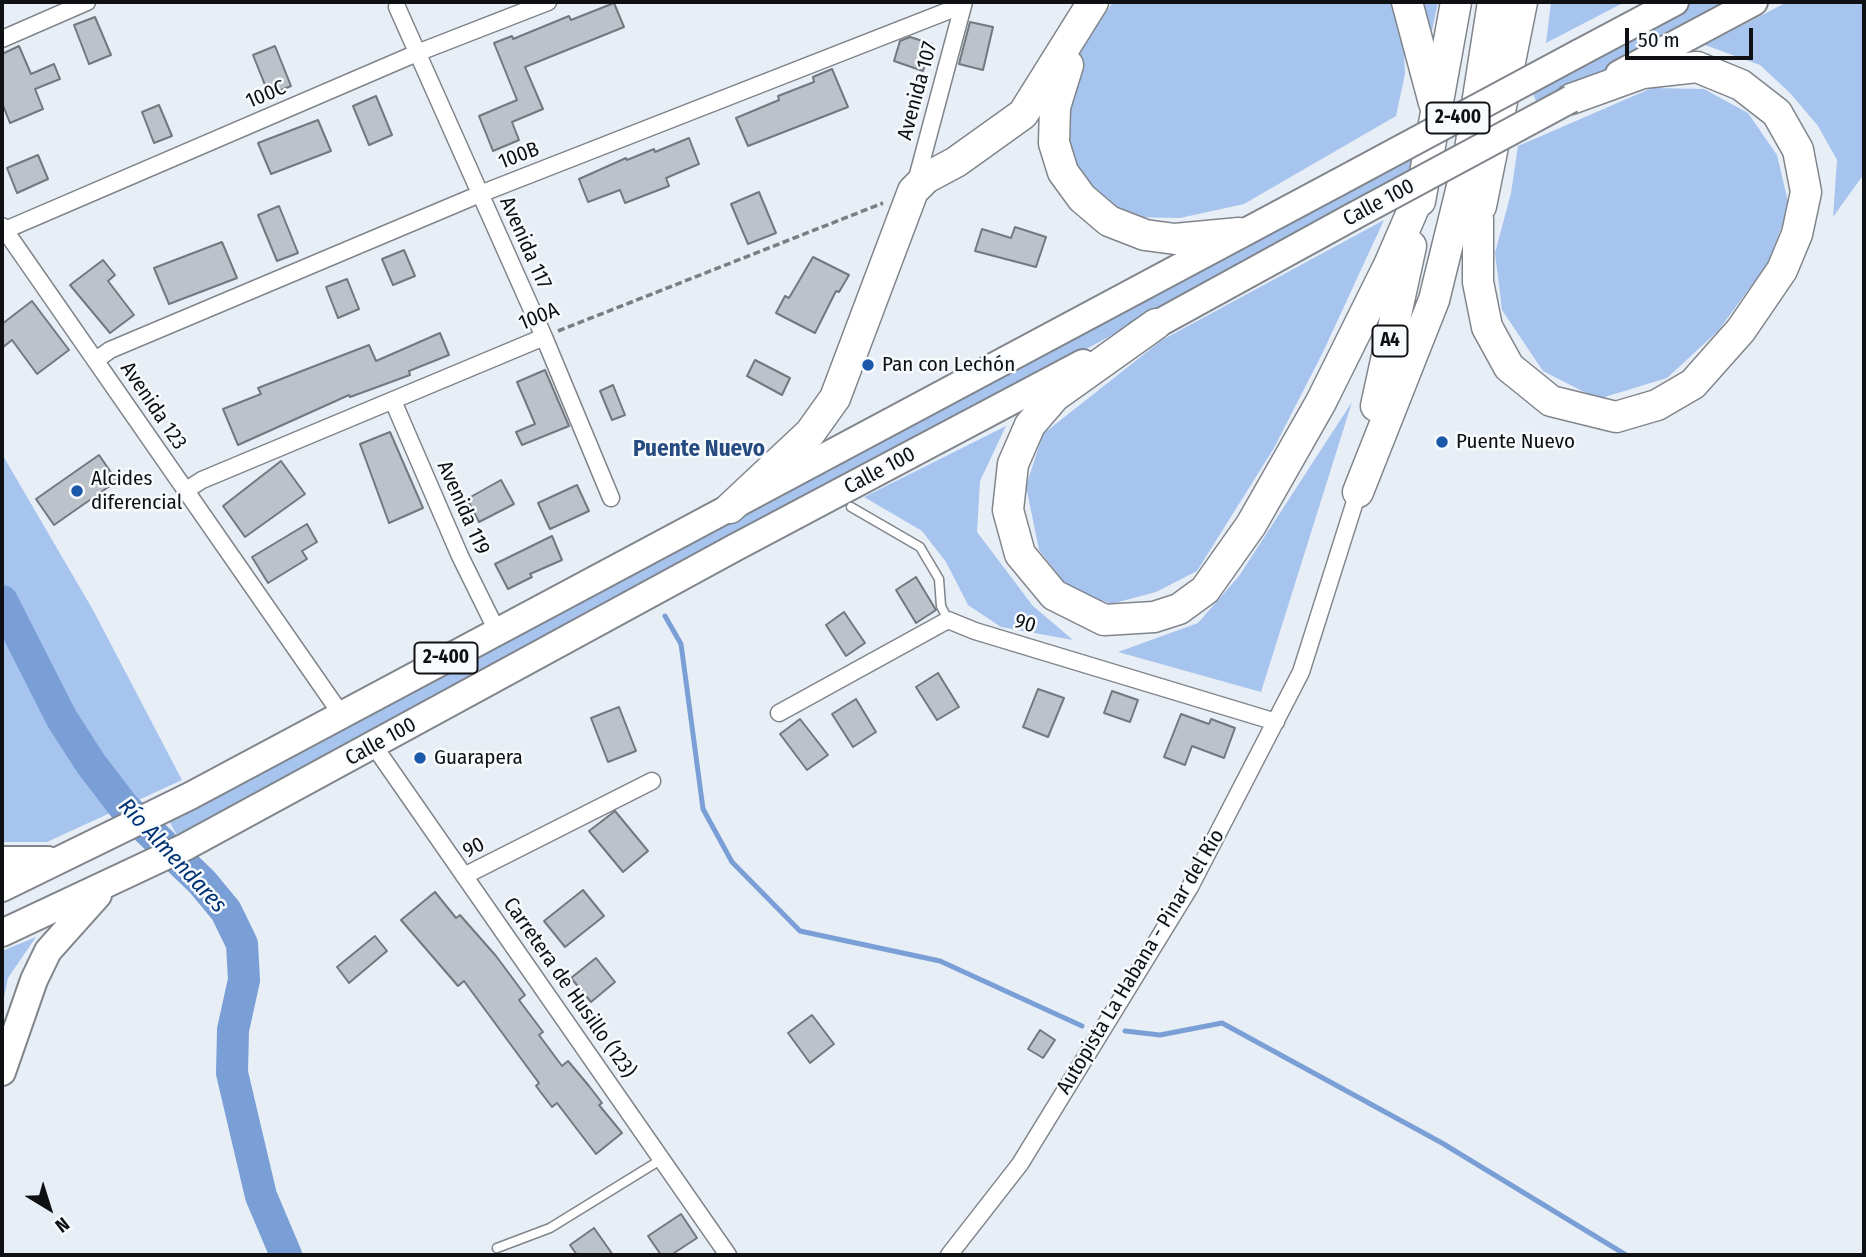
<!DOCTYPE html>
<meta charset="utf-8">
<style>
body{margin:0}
#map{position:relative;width:1866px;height:1257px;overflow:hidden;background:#e8eef5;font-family:"Fira Sans Condensed",sans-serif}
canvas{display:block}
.frame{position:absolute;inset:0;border:4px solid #0f1013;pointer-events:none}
.north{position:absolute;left:14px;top:1173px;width:70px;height:70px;-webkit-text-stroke:5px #f8fbfe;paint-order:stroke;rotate:142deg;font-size:19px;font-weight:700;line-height:28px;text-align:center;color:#0f1013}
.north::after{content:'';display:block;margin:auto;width:24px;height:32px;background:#0f1013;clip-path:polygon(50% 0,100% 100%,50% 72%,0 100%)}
.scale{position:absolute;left:1625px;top:28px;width:128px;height:32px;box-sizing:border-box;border:4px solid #0f1013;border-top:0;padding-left:9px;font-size:21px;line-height:24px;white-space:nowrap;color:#0f1013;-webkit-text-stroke:5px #f8fbfe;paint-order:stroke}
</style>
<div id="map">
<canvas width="1866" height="1257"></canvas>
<div class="frame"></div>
<div class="north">N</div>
<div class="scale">50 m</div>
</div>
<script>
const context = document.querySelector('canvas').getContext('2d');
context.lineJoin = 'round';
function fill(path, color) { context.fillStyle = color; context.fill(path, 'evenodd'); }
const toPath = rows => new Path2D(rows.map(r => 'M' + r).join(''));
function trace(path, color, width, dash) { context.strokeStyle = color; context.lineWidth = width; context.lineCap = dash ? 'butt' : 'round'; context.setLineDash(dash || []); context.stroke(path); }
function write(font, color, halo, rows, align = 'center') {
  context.font = font + ' "Fira Sans Condensed",sans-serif'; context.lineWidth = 5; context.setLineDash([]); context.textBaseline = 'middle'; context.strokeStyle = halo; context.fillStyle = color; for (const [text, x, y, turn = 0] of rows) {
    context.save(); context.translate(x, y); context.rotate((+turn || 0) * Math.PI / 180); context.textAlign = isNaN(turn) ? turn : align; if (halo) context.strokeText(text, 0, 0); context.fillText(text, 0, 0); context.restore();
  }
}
fill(toPath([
 [1113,2,1398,2,1403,27,1405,74,1396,116,1244,204,1180,218,1130,217,1097,197,1075,170,1064,139,1069,89,1082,47],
 [1416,2,1438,2,1427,54],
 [1551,2,1625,2,1546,43],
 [1694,2,1734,2,1538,105,1531,90],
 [1787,2,1864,2,1864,174,1833,217,1837,160,1818,126,1790,93,1760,65,1705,45],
 [1652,88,1704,89,1748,113,1777,155,1789,206,1769,262,1718,331,1667,378,1598,399,1543,371,1502,310,1495,253,1511,193,1518,146],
 [1417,152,1414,172,179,839,168,819],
 [1384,220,1323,352,1274,448,1197,571,1156,592,1111,604,1068,587,1039,550,1026,486,1043,434,1162,340],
 [1352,402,1261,692,1118,652,1198,623,1239,576],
 [1006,426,980,481,977,532,1033,606,1073,640,1001,627,968,605,946,562,922,531,864,497],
 [2,454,93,610,182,780,47,842,2,842],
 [36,937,8,978,2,1007,2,951]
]), '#a7c4ef');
trace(toPath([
 [665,616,681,644,703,809,732,862,800,931,940,961,1082,1026],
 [1125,1031,1160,1035,1222,1023,1442,1143,1626,1255]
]), '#799fd6', 5);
trace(toPath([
 [2,601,62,719,91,764,124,807,202,882,226,911,242,944,244,980,233,1030,232,1073,261,1196,286,1255]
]), '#799fd6', 32);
const building = toPath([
 [614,3,624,27,525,67,543,109,512,122,519,140,493,151,479,116,517,100,494,43,512,36,513,39,569,16,571,20,614,3],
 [95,17,111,55,89,64,74,25,95,17],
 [970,22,993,27,983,70,959,64,970,22],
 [910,37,932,44,923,71,894,61,900,41,910,37],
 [19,46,31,74,54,64,60,79,35,89,43,109,10,123,2,103,2,54,19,46],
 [275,46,291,86,269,95,253,55,275,46],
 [832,69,848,107,748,146,736,118,779,100,778,96,814,82,813,77,832,69],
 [376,96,392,135,369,145,353,106,376,96],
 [159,105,172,136,154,143,142,112,159,105],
 [318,120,331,151,271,174,258,143,318,120],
 [689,138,699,164,666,178,669,186,625,203,620,190,588,202,579,179,626,158,627,160,654,149,655,152,689,138],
 [38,155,48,179,17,193,7,168,38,155],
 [759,192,776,233,748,244,731,204,759,192],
 [279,206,298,253,277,261,258,215,279,206],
 [1015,227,1046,237,1036,267,975,251,982,229,1011,238,1015,227],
 [222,242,237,278,169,304,154,268,222,242],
 [404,250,415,276,393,285,382,259,404,250],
 [813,257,849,275,839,292,836,291,815,333,776,313,785,296,789,298,813,257],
 [103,260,115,275,108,281,134,315,110,333,70,285,103,260],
 [347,279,359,309,338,318,326,287,347,279],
 [32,301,69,350,37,374,12,340,2,348,2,324,32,301],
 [440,333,449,355,409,371,410,375,350,397,349,395,238,445,223,409,261,394,258,388,369,345,376,361,440,333],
 [755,360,790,378,782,395,747,376,755,360],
 [545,370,569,426,522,445,516,432,535,424,517,382,545,370],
 [613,385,625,415,612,420,600,391,613,385],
 [390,432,423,508,389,523,360,444,390,432],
 [99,455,117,481,54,525,36,499,99,455],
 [281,461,305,494,245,537,223,506,281,461],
 [501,480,514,504,479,522,467,499,501,480],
 [577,485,589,511,550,529,538,503,577,485],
 [307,524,317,542,302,551,307,559,268,583,252,557,307,524],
 [552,536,562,560,530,574,532,577,508,589,495,564,552,536],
 [916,577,936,610,916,623,896,590,916,577],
 [844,612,865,643,846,656,826,625,844,612],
 [938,673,959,707,937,720,916,687,938,673],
 [1038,689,1064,698,1048,737,1023,727,1038,689],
 [1112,691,1138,700,1130,722,1104,713,1112,691],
 [856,699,876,732,853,747,832,714,856,699],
 [619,707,636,751,608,762,591,718,619,707],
 [1181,714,1209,724,1211,719,1235,728,1224,758,1192,746,1185,765,1164,757,1181,714],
 [800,719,828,755,807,770,780,734,800,719],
 [615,811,648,851,623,872,589,831,615,811],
 [583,890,604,916,565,947,544,921,583,890],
 [435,892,456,918,460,915,496,956,525,995,519,1000,543,1032,539,1035,562,1066,568,1061,589,1086,602,1103,599,1105,622,1133,596,1154,557,1103,552,1107,536,1086,539,1083,464,981,458,986,401,920,435,892],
 [375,936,387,951,349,983,337,967,375,936],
 [596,958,615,982,591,1002,571,978,596,958],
 [812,1015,834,1044,810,1063,788,1033,812,1015],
 [1040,1030,1055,1040,1043,1058,1028,1049,1040,1030],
 [681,1214,697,1238,671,1255,661,1255,648,1236,681,1214],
 [594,1228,613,1255,577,1255,570,1245,594,1228]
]);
fill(building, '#bcc2c9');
trace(building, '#73787f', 2);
const service = toPath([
 [851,507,920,547,939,579,941,606,948,620],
 [497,1248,550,1228,662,1159]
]);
const minor = toPath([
 [397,7,544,337,611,498],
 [2,39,87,2],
 [916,182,964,2],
 [2,226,341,714],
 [3,231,417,53,548,2],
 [96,360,110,350,480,194,963,5],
 [393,401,460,556,497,631],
 [185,491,202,480,544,337],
 [779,713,948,620,975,631,1276,722],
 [374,746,728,1255],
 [464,876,652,781],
 [949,1255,1020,1164,1190,887,1301,672,1358,492]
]);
const trunk = toPath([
 [1579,53,1675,2],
 [1619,74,1754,2],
 [1139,334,1352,217],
 [2,860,48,860],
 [2,888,190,796,1337,183],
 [2,933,185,847,736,547,1083,363],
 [2,1072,34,980,48,951,98,895]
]);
const motorway = toPath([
 [1407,2,1434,103],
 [1068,65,1055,107,1054,143,1063,172,1082,198,1109,221,1145,235,1175,239,1239,233],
 [1468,162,1478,219,1478,282,1487,327,1509,367,1551,401,1616,417,1657,405,1693,384,1741,330,1782,270,1797,234,1806,192,1798,150,1777,113,1741,85,1697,67,1643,73,1571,99],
 [1420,201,1456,2],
 [1481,206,1522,2],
 [1156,324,1055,396,1030,425,1013,464,1008,510,1020,554,1054,595,1104,620,1154,617,1179,609,1205,590,1251,525,1321,402,1389,265,1422,189],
 [1376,406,1411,246],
 [1358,492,1434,300,1468,162,1493,2],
 [730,508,810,433,835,398,913,191,926,178,956,162,1023,114,1093,2]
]);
trace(service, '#80858c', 11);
trace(minor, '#80858c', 19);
trace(trunk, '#80858c', 30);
trace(motorway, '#80858c', 33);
trace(toPath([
 [558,331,883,203]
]), '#7b7f84', 3.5, [7, 3.5]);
trace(service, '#fff', 8);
trace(minor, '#fff', 16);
trace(trunk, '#fff', 26);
trace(motorway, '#fff', 30);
const trunkBridge = toPath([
 [1337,183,1579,53],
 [1352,217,1571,99]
]);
trace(trunkBridge, '#80858c', 30, []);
trace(trunkBridge, '#fff', 26);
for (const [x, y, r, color] of [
 [868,365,7,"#1c58a9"],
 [1442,442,7,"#1c58a9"],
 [77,491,7,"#1c58a9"],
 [420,758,7,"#1c58a9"]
]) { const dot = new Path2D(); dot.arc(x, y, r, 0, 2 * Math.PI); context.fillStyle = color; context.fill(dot); trace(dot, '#f8fbfe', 2.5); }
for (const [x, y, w] of [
 [1458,118,63],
 [1390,341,35],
 [446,658,63]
]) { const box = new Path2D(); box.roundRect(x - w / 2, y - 15.5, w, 31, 5); context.fillStyle = '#f8fbfe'; context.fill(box); trace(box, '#0f1013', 2); }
write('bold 19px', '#0f1013', null, [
 ["2-400",1458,118],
 ["A4",1390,341],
 ["2-400",446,658]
]);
write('21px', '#0f1013', '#f8fbfe', [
 ["Avenida 107",918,91,-75],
 ["100C",266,95,-23],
 ["100B",519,156,-21],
 ["Calle 100",1379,203,-28],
 ["Avenida 117",525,243,66],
 ["100A",539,317,-22],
 ["Avenida 123",153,406,56],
 ["Calle 100",880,471,-28],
 ["Avenida 119",463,508,66],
 ["90",1025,624,17],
 ["Calle 100",381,742,-29],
 ["90",474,848,-27],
 ["Autopista La Habana - Pinar del Río",1141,962,-59],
 ["Carretera de Husillo (123)",569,988,55]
]);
write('21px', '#0f1013', '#f8fbfe', [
 ["Pan con Lechón",882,365],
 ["Puente Nuevo",1456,442],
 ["Alcides",91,479],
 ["diferencial",91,503],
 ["Guarapera",434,758]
], 'left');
write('bold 23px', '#254b80', '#f8fbfe', [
 ["Puente Nuevo",699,450]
]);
write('italic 23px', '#003273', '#f8fbfe', [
 ["Río Almendares",172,856,47]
]);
</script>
